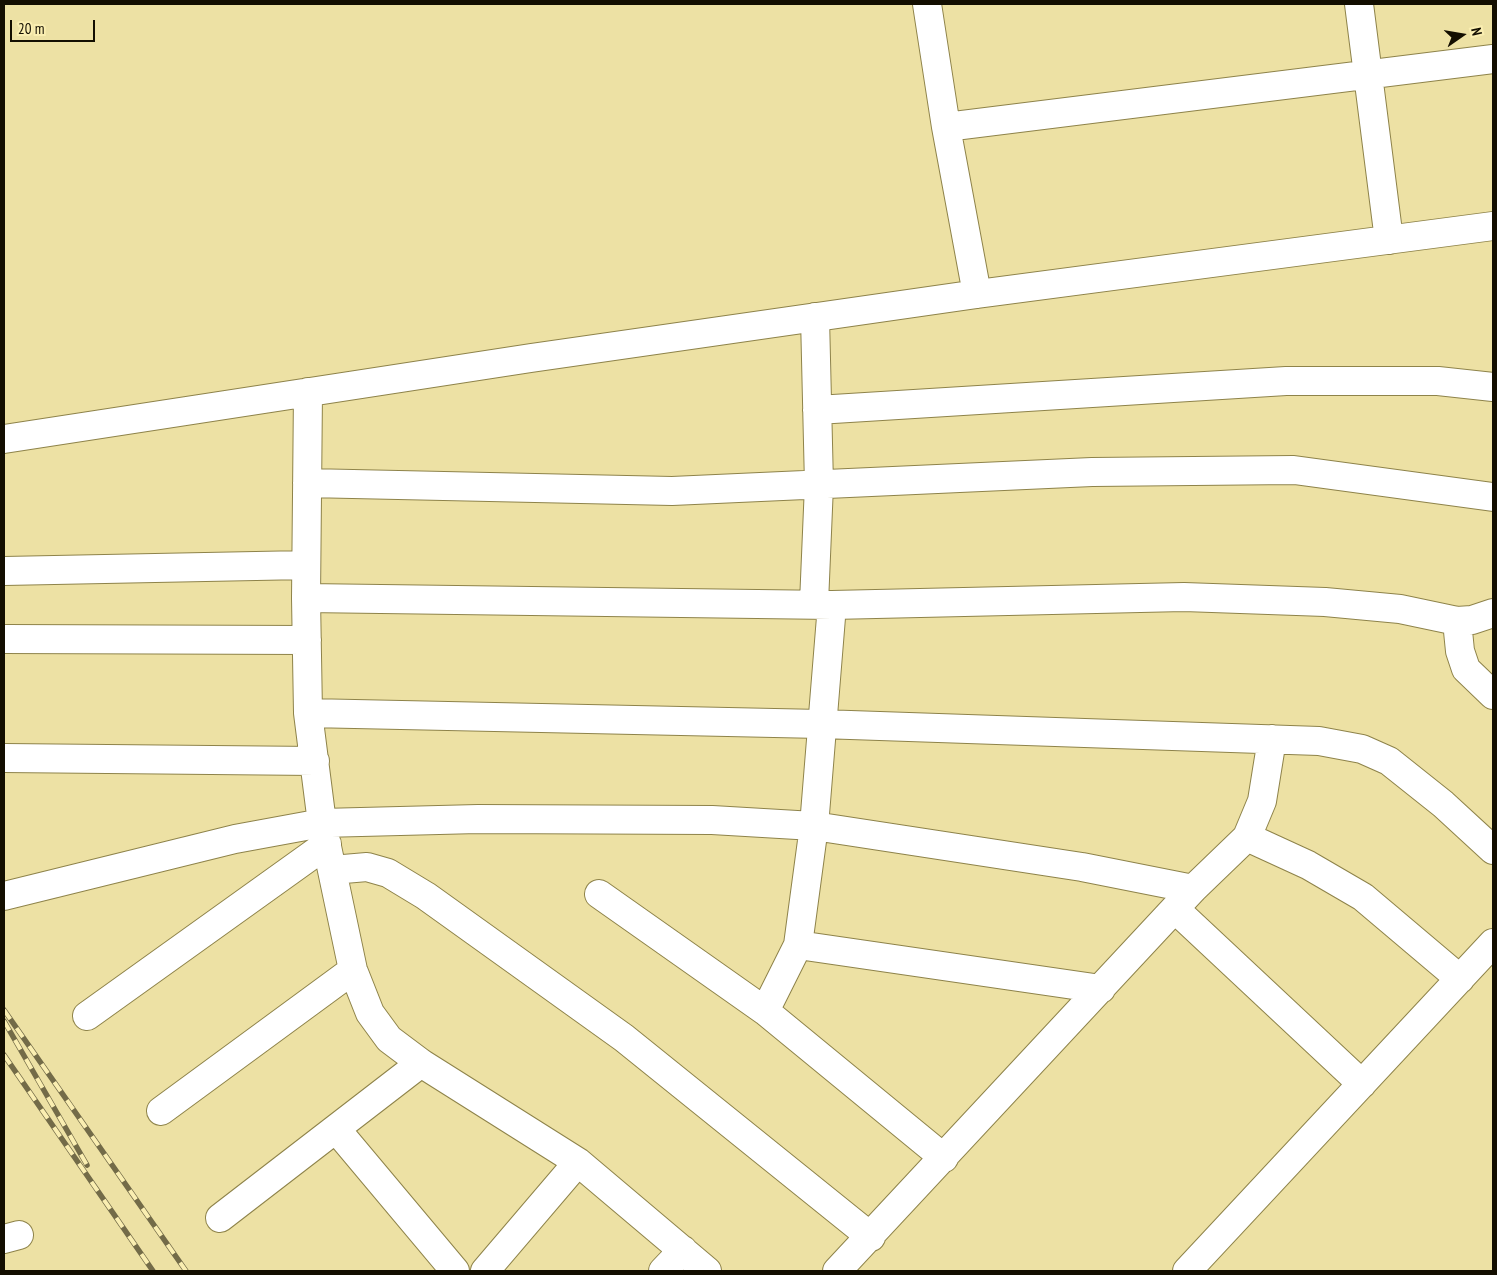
<!DOCTYPE html>
<style>
body{margin:0}
#map{position:relative;width:1497px;height:1275px;overflow:hidden;background:#ede1a4;font-family:"PT Sans Narrow",sans-serif}
canvas{display:block}
.frame{position:absolute;inset:0;border:5px solid #130e00;pointer-events:none}
.north{position:absolute;left:1437px;top:10px;width:50px;height:50px;-webkit-text-stroke:4px #faeeb1;paint-order:stroke;rotate:77deg;font-size:14px;font-weight:700;line-height:20px;text-align:center;color:#130e00}
.north::after{content:'';display:block;margin:auto;width:18px;height:22px;background:#130e00;clip-path:polygon(50% 0,100% 100%,50% 72%,0 100%)}
.scale{position:absolute;left:10px;top:20px;width:85px;height:22px;box-sizing:border-box;border:2px solid #130e00;border-top:0;padding-left:6px;font-size:15px;line-height:18px;white-space:nowrap;color:#130e00;-webkit-text-stroke:4px #faeeb1;paint-order:stroke}
</style>
<div id="map">
<canvas width="1497" height="1275"></canvas>
<div class="frame"></div>
<div class="north">N</div>
<div class="scale">20 m</div>
</div>
<script>
const context = document.querySelector('canvas').getContext('2d');
context.lineJoin = 'round';
const toPath = rows => new Path2D(rows.map(r => 'M' + r).join(''));
function trace(path, color, width, dash) { context.strokeStyle = color; context.lineWidth = width; context.lineCap = dash ? 'butt' : 'round'; context.setLineDash(dash || []); context.stroke(path); }
const minor = toPath([
 [927,4,946,127,977,294],
 [1359,4,1389,240],
 [946,127,1493,59],
 [308,392,306,598,308,713,322,823,353,970,370,1013,389,1039,421,1063,578,1162,707,1271],
 [817,410,1286,381,1438,381,1493,387],
 [4,439,531,358,977,294,1493,226],
 [307,483,672,491,1092,472,1294,470,1493,497],
 [4,571,306,565],
 [306,598,832,605,1184,597,1325,602,1400,609,1457,621,1472,620,1493,613],
 [814,603,819,485,815,317],
 [1457,621,1460,651,1466,669,1493,695],
 [4,639,307,640],
 [308,713,821,724,1319,741,1362,749,1389,761,1443,804,1493,850],
 [4,758,315,761],
 [1247,837,1308,865,1363,897,1460,979],
 [332,870,367,867,388,873,426,896,624,1038,871,1237],
 [599,894,765,1011,944,1158],
 [4,896,235,839,322,823,478,819,712,820,814,826,1082,867,1193,889],
 [1175,909,1362,1084],
 [798,945,1101,989],
 [765,1011,798,945,814,826,832,605],
 [87,1016,327,844],
 [161,1111,353,970],
 [336,1129,455,1271],
 [220,1218,421,1063],
 [4,1239,19,1235],
 [485,1271,578,1162],
 [663,1271,683,1250],
 [837,1271,1193,889,1247,837,1262,801,1272,739],
 [1187,1271,1493,943]
]);
trace(minor, '#8e834a', 30);
trace(minor, '#fff', 28);
const rail = toPath([
 [4,1010,186,1271],
 [4,1021,87,1165],
 [4,1055,153,1271]
]);
trace(rail, '#736b48', 5.5);
trace(rail, '#faeeb1', 4, [11]);
</script>
